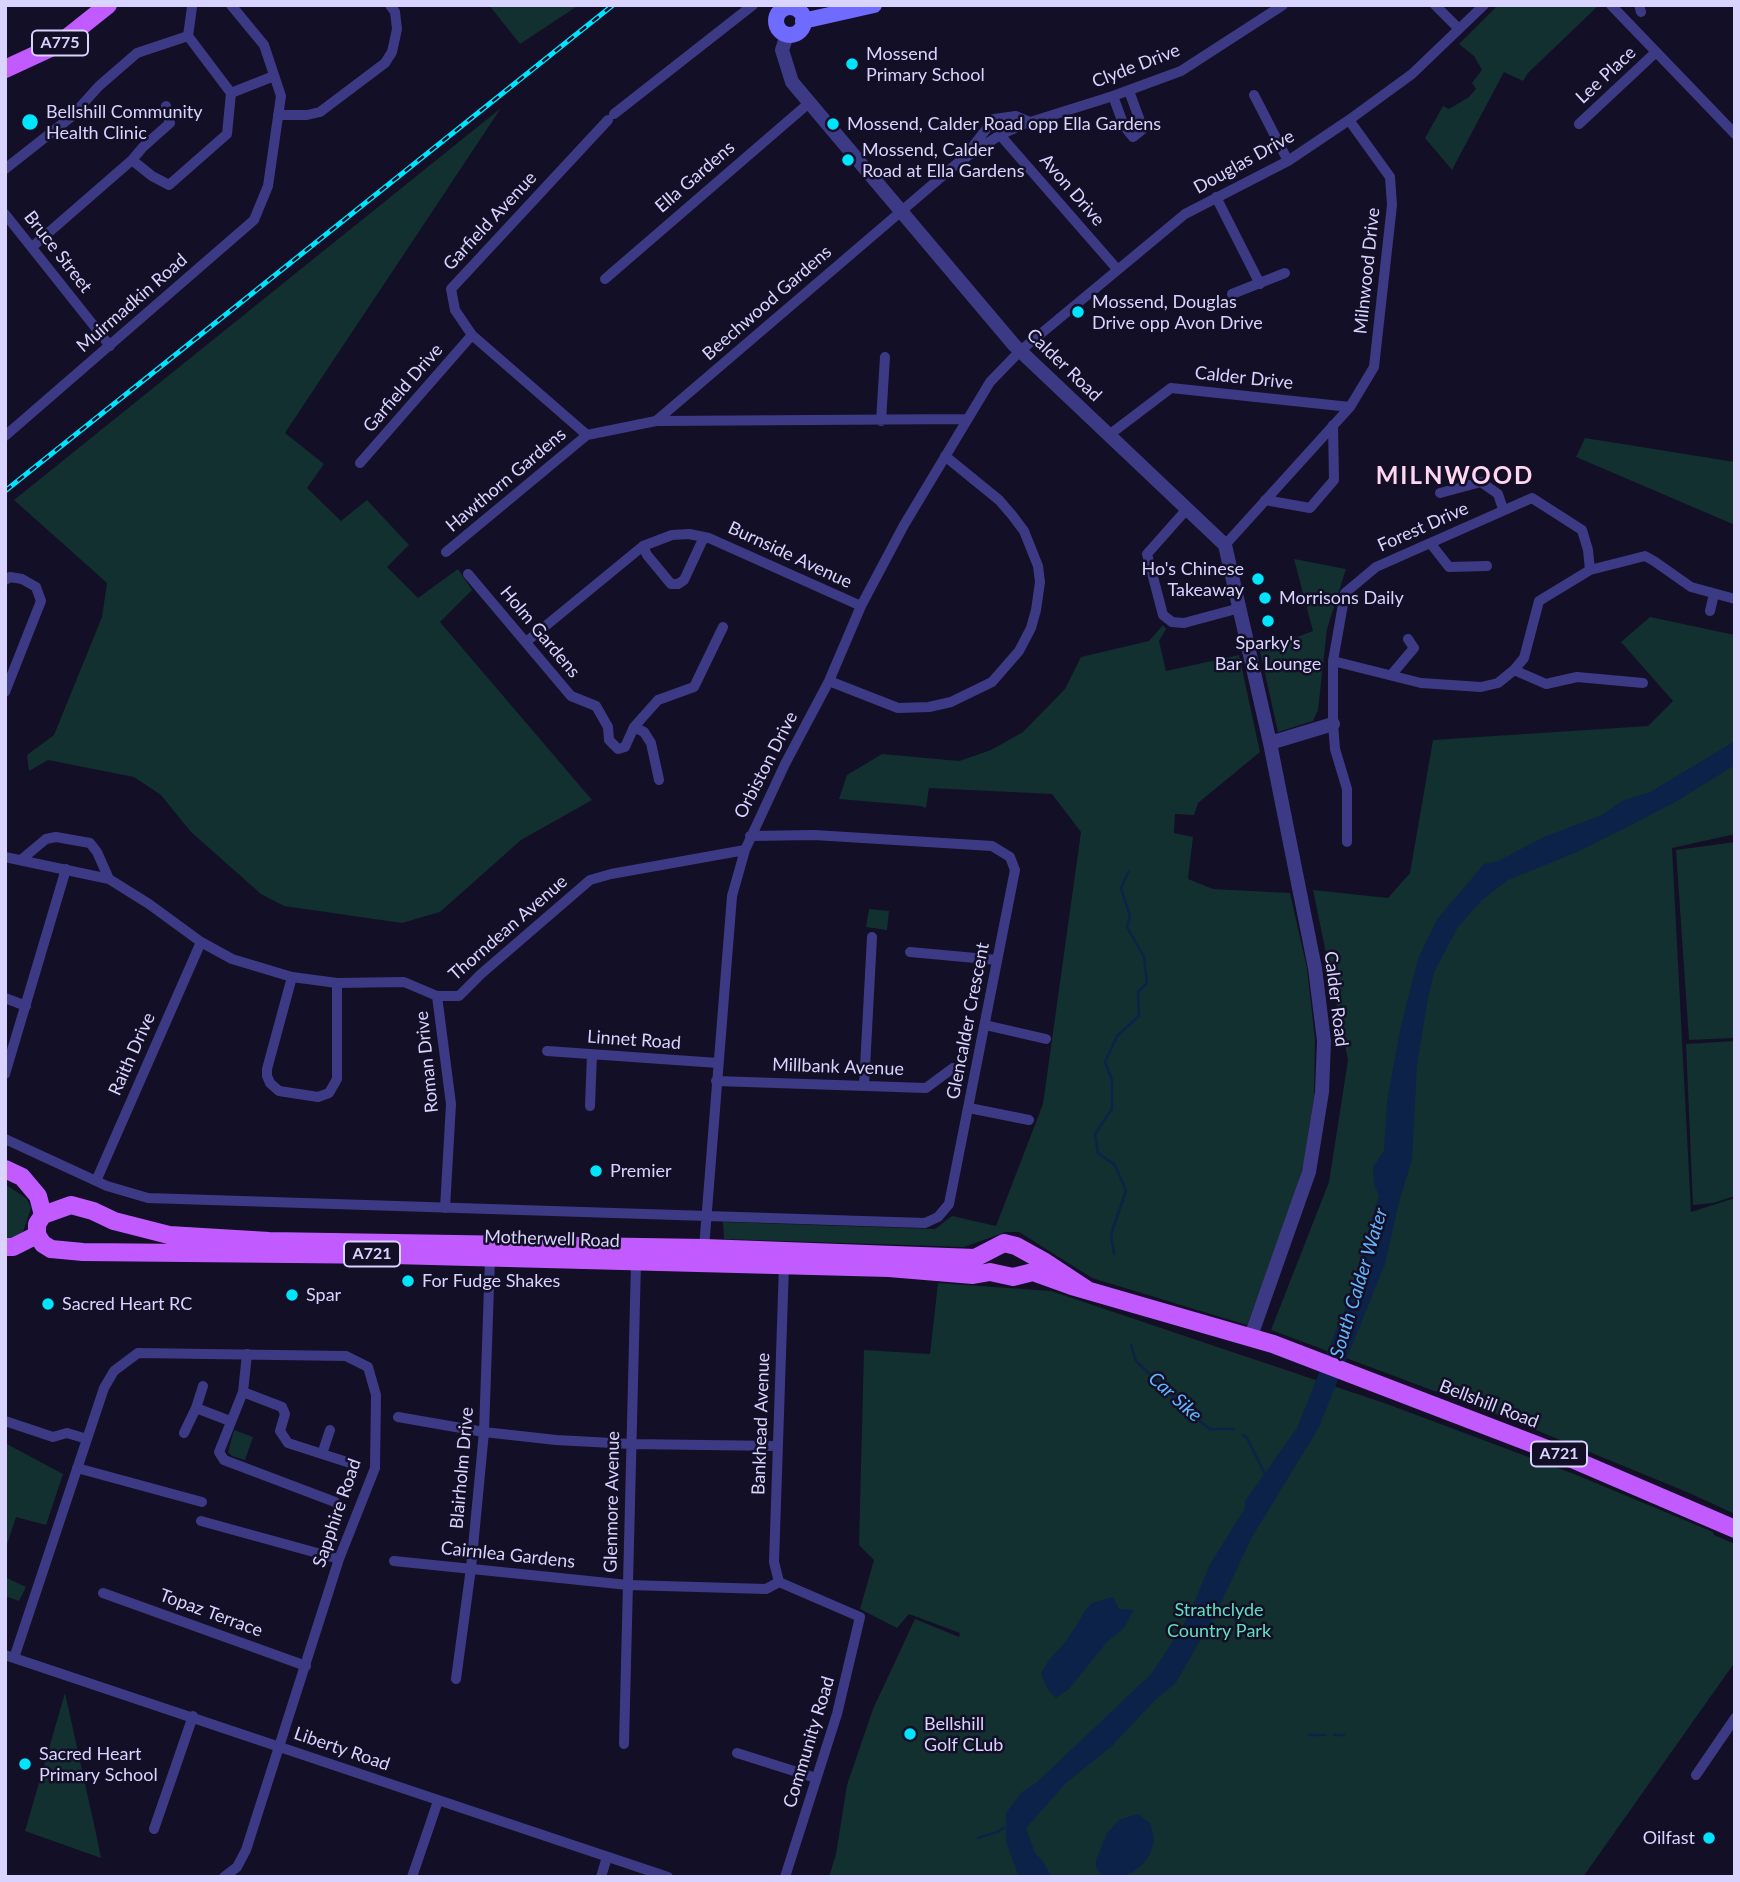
<!DOCTYPE html>
<style>
body{margin:0}
#map{position:relative;width:1740px;height:1882px;overflow:hidden;background:#130f26;font-family:Lato,sans-serif}
canvas{display:block}
.frame{position:absolute;inset:0;border:7px solid #d9d4ff;pointer-events:none}
</style>
<div id="map">
<canvas width="1740" height="1882"></canvas>
<div class="frame"></div>
</div>
<script>
const context = document.querySelector('canvas').getContext('2d');
context.lineJoin = 'round';
function fill(path, color) { context.fillStyle = color; context.fill(path, 'evenodd'); }
const toPath = rows => new Path2D(rows.map(r => 'M' + r).join(''));
function trace(path, color, width, dash) { context.strokeStyle = color; context.lineWidth = width; context.lineCap = dash ? 'butt' : 'round'; context.setLineDash(dash || []); context.stroke(path); }
function write(font, color, halo, rows, align = 'center') {
  context.font = font + ' Lato,sans-serif'; context.lineWidth = 5; context.setLineDash([]); context.textBaseline = 'middle'; context.strokeStyle = halo; context.fillStyle = color; for (const [text, x, y, turn = 0] of rows) {
    context.save(); context.translate(x, y); context.rotate((+turn || 0) * Math.PI / 180); context.textAlign = isNaN(turn) ? turn : align; if (halo) context.strokeText(text, 0, 0); context.fillText(text, 0, 0); context.restore();
  }
}
fill(toPath([
 [489,5,579,5,520,44],
 [1498,5,1599,5,1528,73,1523,81,1504,72,1452,170,1425,138,1443,106,1449,109,1469,97,1476,89,1472,83,1482,70,1474,56,1459,44],
 [501,108,285,433,324,464,307,488,341,521,367,500,409,545,387,567,418,598,458,569,472,590,440,622,592,800,521,840,440,912,402,923,284,906,261,894,191,832,161,795,134,777,48,760,29,771,27,755,54,735,102,617,107,583,14,500],
 [1585,438,1735,462,1735,525,1576,457],
 [1294,559,1346,569,1327,629,1318,710,1313,721,1278,732,1260,651,1313,631],
 [1650,617,1735,635,1735,834,1672,848,1691,1212,1735,1198,1735,1514,1687,1492,1504,1417,1271,1330,1329,1182,1348,1060,1313,890,1388,898,1410,873,1433,740,1648,726,1673,701,1621,642],
 [1163,625,1166,629,1159,641,1166,671,1239,655,1260,752,1198,803,1194,815,1175,814,1174,833,1193,837,1188,879,1213,889,1290,893,1307,968,1315,1040,1314,1096,1304,1163,1288,1216,1247,1325,1092,1278,1019,1232,1006,1232,964,1247,724,1239,723,1222,935,1229,952,1216,996,1226,1043,1104,1081,832,1052,794,929,788,926,808,921,806,839,799,847,775,882,754,959,761,991,750,1023,732,1065,689,1081,657,1149,641],
 [1735,842,1735,1038,1689,1040,1676,850],
 [869,909,889,911,887,930,866,927],
 [1735,1041,1735,1196,1713,1203,1693,1205,1686,1044],
 [5,1184,27,1199,31,1208,23,1232,14,1239,5,1239],
 [938,1283,1051,1291,1387,1404,1579,1476,1713,1532,1714,1535,1735,1544,1735,1662,1583,1877,829,1877,836,1854,847,1785,873,1709,915,1619,959,1637,960,1633,909,1614,897,1628,860,1609,874,1560,859,1545,864,1350,930,1354],
 [234,1430,253,1437,245,1460,232,1456,228,1452],
 [5,1443,63,1474,46,1525,16,1517,5,1551],
 [5,1577,26,1587,19,1601,5,1596],
 [65,1693,97,1838,101,1858,25,1831]
]), '#12302f');
fill(toPath([
 [1735,741,1735,765,1677,801,1629,826,1577,852,1508,880,1481,901,1458,927,1434,972,1427,1003,1417,1065,1412,1160,1400,1198,1385,1264,1318,1429,1252,1537,1215,1615,1175,1684,1155,1700,1113,1745,1066,1783,1026,1828,1035,1853,1042,1860,1052,1877,1019,1877,1006,1842,1006,1813,1022,1792,1036,1783,1152,1673,1189,1616,1209,1566,1245,1508,1245,1501,1297,1428,1349,1298,1379,1195,1374,1185,1373,1167,1384,1151,1387,1102,1400,1030,1418,959,1437,919,1484,864,1498,861,1544,837,1602,815,1622,801,1650,792],
 [1113,1597,1119,1609,1134,1610,1131,1615,1124,1628,1107,1642,1069,1689,1056,1698,1048,1690,1041,1674,1049,1660,1067,1640,1087,1608,1092,1603],
 [1138,1814,1150,1823,1153,1833,1154,1841,1150,1854,1144,1863,1133,1872,1122,1877,1102,1877,1096,1867,1096,1860,1107,1833,1119,1820]
]), '#0c2248');
trace(toPath([
 [1114,1254,1111,1234,1126,1191,1115,1165,1098,1153,1095,1134,1112,1109,1112,1080,1105,1062,1117,1036,1139,1016,1138,992,1147,983,1144,957,1127,927,1130,916,1121,888,1129,871],
 [1131,1345,1136,1361,1192,1415,1210,1429,1234,1429],
 [1243,1435,1247,1438,1266,1476],
 [1309,1735,1325,1735],
 [1334,1735,1344,1735],
 [997,1832,1004,1828],
 [978,1838,994,1833]
]), '#0c2248', 2.5);
trace(toPath([
 [1435,5,1459,29],
 [1611,5,1735,134],
 [1639,5,1641,12],
 [188,36,192,7],
 [231,93,274,76],
 [1254,95,1288,161],
 [1113,96,1124,126,1133,137,1143,129,1129,91],
 [614,114,753,5],
 [278,115,307,115,320,112,385,63,392,52,397,29,395,12,390,5],
 [1579,124,1656,52],
 [1000,135,1117,269],
 [967,154,994,119,1016,116,1030,122],
 [5,169,71,117,99,86,137,53,188,36,231,93,227,134,169,185,152,176,132,160],
 [1216,197,1260,284],
 [5,214,110,346],
 [32,247,132,160,143,147,170,123,166,106],
 [605,279,809,103],
 [1232,294,1285,273],
 [656,421,967,419],
 [881,421,885,357],
 [587,435,472,335,455,310,451,289,608,120],
 [1109,435,1171,388,1350,407],
 [5,436,254,220,268,186,281,96,264,45,231,5],
 [360,463,472,335],
 [1440,493,1481,482,1498,494,1503,509],
 [1265,500,1310,508,1334,480,1333,425],
 [1187,509,1147,554,1163,615,1172,622,1184,623,1240,608],
 [1431,544,1449,567,1487,566],
 [1225,545,1350,407,1374,367,1392,205,1390,177,1349,120],
 [643,546,647,555,671,584,678,584,684,580,704,537],
 [446,552,587,435,656,421,960,161,1000,135,1024,124,1113,96,1181,71,1283,5],
 [468,574,571,696,596,706,608,727,609,740,618,749,625,747,634,727,658,700,694,687,723,627],
 [5,580,10,577,22,579,36,587,41,601,5,692],
 [1710,611,1714,594],
 [526,642,643,546,672,535,689,534,709,538,861,606],
 [1333,661,1421,683,1481,687,1498,683,1514,670,1524,658,1539,601,1590,570,1645,556,1654,561,1691,587,1735,599],
 [1514,670,1546,684,1577,677,1643,683],
 [1392,674,1414,648,1408,639],
 [829,681,898,708,929,707,951,702,992,682,1019,651,1031,628,1036,610,1040,582,1038,566,1024,531,1012,515,999,500,945,456],
 [634,727,644,732,651,743,659,780],
 [1347,842,1347,789,1335,749,1333,724,1333,661,1345,593,1376,567,1532,498,1582,530,1588,550,1590,570],
 [5,857,109,879,149,904,201,942,232,959,292,977,337,983,404,982,437,996,459,996,481,974,590,880,611,874,745,850],
 [22,859,46,839,56,837,90,843,97,852,109,879],
 [910,952,997,960],
 [292,977,267,1069,267,1076,270,1083,279,1091,318,1097,329,1093,337,1079,337,983],
 [437,996,451,1104,445,1208],
 [5,998,26,1006],
 [985,1025,1046,1039],
 [547,1051,718,1063],
 [5,1074,66,869],
 [716,1081,926,1088,953,1068],
 [864,1086,872,937],
 [590,1106,592,1054],
 [969,1108,1029,1120],
 [5,1139,107,1186,148,1198,925,1223,938,1217,949,1204,1015,870,1010,857,992,846,814,835,750,836],
 [96,1181,201,942],
 [704,1248,732,896,745,850,785,764,829,681,861,606,904,525,990,382,1020,351,1185,214,1288,161,1349,120,1412,74,1484,5],
 [247,1354,243,1392,219,1452,224,1460,335,1502],
 [203,1386,196,1408,230,1421],
 [243,1392,282,1407,285,1414,280,1431,288,1443,350,1463],
 [398,1417,484,1432,556,1440,631,1444,778,1446],
 [5,1421,53,1437,67,1433,87,1439],
 [184,1433,196,1408],
 [322,1454,330,1430],
 [77,1468,202,1502],
 [201,1521,339,1559],
 [394,1561,628,1585,766,1589,779,1582],
 [779,1582,860,1617,837,1714,785,1877],
 [779,1582,774,1562,784,1265],
 [103,1593,306,1666],
 [5,1655,668,1877],
 [14,1658,104,1388,114,1371,138,1353,346,1356,368,1367,376,1395,375,1468,339,1559,246,1850,237,1867,224,1877],
 [456,1679,471,1568,484,1432,490,1258],
 [624,1744,636,1262],
 [737,1753,816,1778],
 [1696,1775,1735,1718],
 [154,1829,193,1716],
 [412,1877,438,1801],
 [601,1877,607,1857]
]), '#3d3a85', 10);
trace(toPath([
 [787,35,782,50,792,82,1014,345,1225,545,1270,743,1315,968,1324,1041,1322,1092,1309,1172,1251,1336],
 [1270,743,1333,724]
]), '#3d3a85', 14);
trace(toPath([
 '776 21a14 14 0 1 1 28 0a14 14 0 1 1-28 0Z',
 [803,21,874,5]
]), '#6f6bff', 16);
trace(toPath([
 [5,69,59,44,108,5],
 [5,1169,22,1177,38,1196,43,1215],
 [5,1247,13,1247,37,1235],
 [1086,1289,1045,1262,1016,1246,1004,1243,975,1258,704,1248,269,1241,169,1235,114,1221,93,1211,71,1205,43,1215,37,1224,37,1235,43,1244,51,1249,83,1252,393,1255,889,1268,973,1275,990,1272,1013,1277,1033,1272,1072,1286,1273,1344,1565,1456,1735,1529]
]), '#c25bff', 18);
const rail = toPath([
 [5,491,613,5]
]);
trace(rail, '#00e5ff', 5);
trace(rail, '#130f26', 2.5, [8]);
for (const [x, y, r, color] of [
 [852,64,7,"#00e5ff"],
 [30,122,9,"#00e5ff"],
 [833,124,7,"#00e5ff"],
 [848,160,7,"#00e5ff"],
 [1078,312,7,"#00e5ff"],
 [1258,579,7,"#00e5ff"],
 [1265,598,7,"#00e5ff"],
 [1268,621,7,"#00e5ff"],
 [596,1171,7,"#00e5ff"],
 [408,1281,7,"#00e5ff"],
 [292,1295,7,"#00e5ff"],
 [48,1304,7,"#00e5ff"],
 [910,1734,7,"#00e5ff"],
 [25,1764,7,"#00e5ff"],
 [1709,1838,7,"#00e5ff"]
]) { const dot = new Path2D(); dot.arc(x, y, r, 0, 2 * Math.PI); context.fillStyle = color; context.fill(dot); trace(dot, '#130f26', 2.5); }
for (const [x, y, w] of [
 [60,43,56],
 [372,1254,56],
 [1559,1454,56]
]) { const box = new Path2D(); box.roundRect(x - w / 2, y - 12.5, w, 25, 5); context.fillStyle = '#130f26'; context.fill(box); trace(box, '#d9d4ff', 2); }
write('bold 16px', '#d9d4ff', null, [
 ["A775",60,43],
 ["A721",372,1254],
 ["A721",1559,1454]
]);
write('18px', '#d9d4ff', '#130f26', [
 ["Mossend",866,54],
 ["Primary School",866,75],
 ["Bellshill Community",46,112],
 ["Health Clinic",46,133],
 ["Mossend, Calder Road opp Ella Gardens",847,124],
 ["Mossend, Calder",862,150],
 ["Road at Ella Gardens",862,171],
 ["Mossend, Douglas",1092,302],
 ["Drive opp Avon Drive",1092,323],
 ["Ho's Chinese",1244,569,"right"],
 ["Takeaway",1244,590,"right"],
 ["Morrisons Daily",1279,598],
 ["Sparky's",1268,643,"center"],
 ["Bar & Lounge",1268,664,"center"],
 ["Premier",610,1171],
 ["For Fudge Shakes",422,1281],
 ["Spar",306,1295],
 ["Sacred Heart RC",62,1304],
 ["Bellshill",924,1724],
 ["Golf CLub",924,1745],
 ["Sacred Heart",39,1754],
 ["Primary School",39,1775],
 ["Oilfast",1695,1838,"right"]
], 'left');
write('18px', '#d9d4ff', '#130f26', [
 ["Clyde Drive",1136,66,-21],
 ["Lee Place",1606,75,-43],
 ["Douglas Drive",1244,162,-29],
 ["Ella Gardens",695,177,-41],
 ["Avon Drive",1072,190,49],
 ["Garfield Avenue",490,221,-47],
 ["Bruce Street",58,252,52],
 ["Milnwood Drive",1367,271,-84],
 ["Muirmadkin Road",132,303,-41],
 ["Beechwood Gardens",767,303,-41],
 ["Calder Road",1064,365,44],
 ["Calder Drive",1244,378,6],
 ["Garfield Drive",403,388,-49],
 ["Hawthorn Gardens",506,480,-40],
 ["Forest Drive",1423,527,-24],
 ["Burnside Avenue",790,555,25],
 ["Holm Gardens",540,632,50],
 ["Orbiston Drive",766,765,-63],
 ["Thorndean Avenue",508,928,-41],
 ["Calder Road",1336,999,83],
 ["Glencalder Crescent",968,1021,-79],
 ["Linnet Road",634,1040,4],
 ["Raith Drive",132,1054,-66],
 ["Roman Drive",427,1062,-96],
 ["Millbank Avenue",838,1067,2],
 ["Motherwell Road",552,1239,2],
 ["Bellshill Road",1489,1404,21],
 ["Bankhead Avenue",761,1424,-88],
 ["Blairholm Drive",462,1468,-85],
 ["Glenmore Avenue",612,1502,-89],
 ["Sapphire Road",337,1513,-71],
 ["Cairnlea Gardens",508,1555,6],
 ["Topaz Terrace",211,1613,20],
 ["Community Road",809,1742,-73],
 ["Liberty Road",342,1749,19]
]);
write('18px', '#5fe0c0', '#130f26', [
 ["Strathclyde",1219,1610],
 ["Country Park",1219,1631]
]);
write('italic 19px', '#62b6ff', '#130f26', [
 ["South Calder Water",1359,1283,-73],
 ["Car Sike",1175,1397,42]
]);
context.letterSpacing = '2px';
write('bold 24px', '#ffd6f0', '#130f26', [
 ["MILNWOOD",1455,476]
]);
context.letterSpacing = '0px';
</script>
